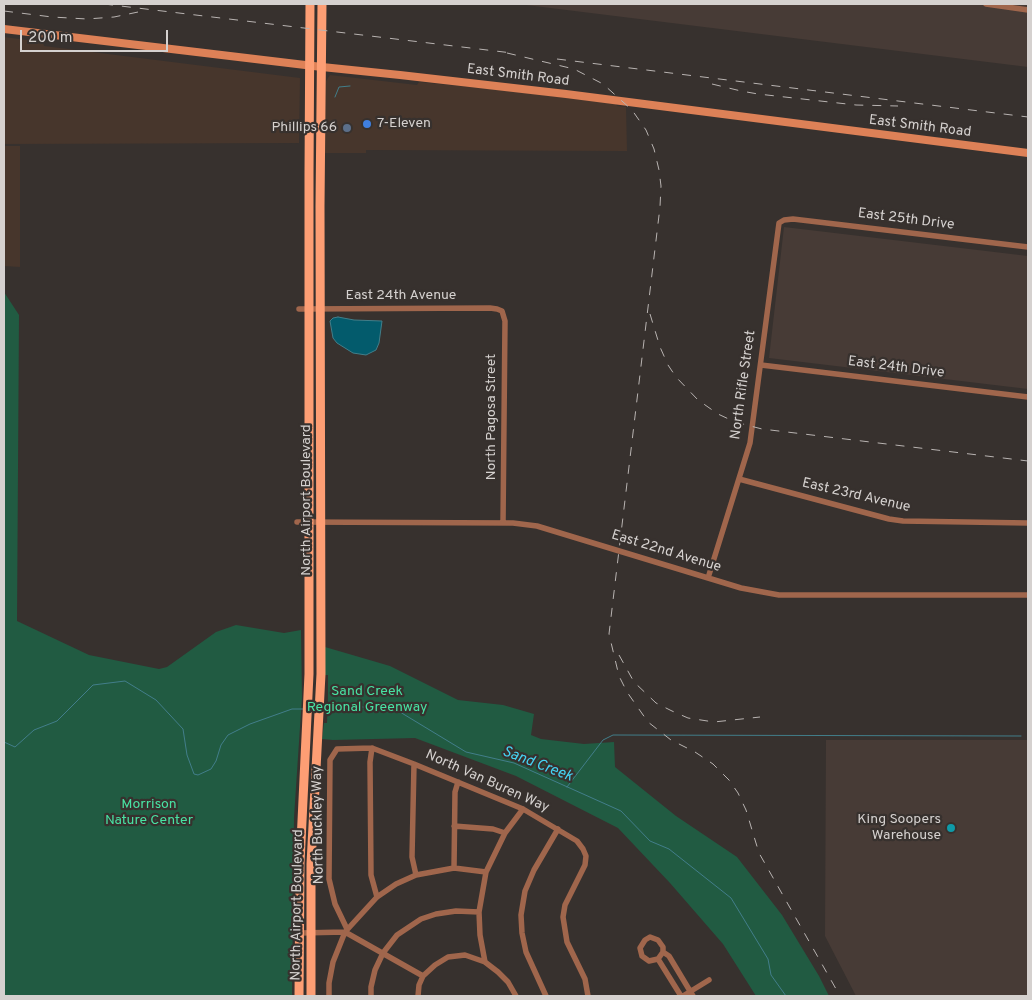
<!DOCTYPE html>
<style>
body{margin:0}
#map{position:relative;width:1032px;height:1000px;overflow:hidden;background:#37312e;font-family:Overpass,sans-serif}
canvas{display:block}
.frame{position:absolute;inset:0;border:5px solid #d5d1cf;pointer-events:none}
.scale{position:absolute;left:20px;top:30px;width:148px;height:22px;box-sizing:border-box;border:2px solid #d5d1cf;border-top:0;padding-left:6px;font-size:15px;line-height:18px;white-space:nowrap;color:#d5d1cf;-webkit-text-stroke:4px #37312e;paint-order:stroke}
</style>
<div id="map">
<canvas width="1032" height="1000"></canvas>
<div class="frame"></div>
<div class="scale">200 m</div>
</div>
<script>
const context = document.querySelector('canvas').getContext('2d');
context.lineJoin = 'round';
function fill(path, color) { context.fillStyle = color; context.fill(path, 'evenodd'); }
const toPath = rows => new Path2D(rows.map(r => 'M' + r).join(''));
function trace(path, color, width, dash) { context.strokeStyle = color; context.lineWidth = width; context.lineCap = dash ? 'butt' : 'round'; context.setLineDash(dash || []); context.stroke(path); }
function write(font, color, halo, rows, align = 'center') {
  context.font = font + ' Overpass,sans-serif'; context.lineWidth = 4.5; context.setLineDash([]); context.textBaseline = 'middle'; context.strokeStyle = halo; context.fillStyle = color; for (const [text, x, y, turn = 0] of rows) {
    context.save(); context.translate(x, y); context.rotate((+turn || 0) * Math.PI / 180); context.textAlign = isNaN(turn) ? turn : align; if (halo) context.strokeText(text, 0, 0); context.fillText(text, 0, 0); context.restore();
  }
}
fill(toPath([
 [4,37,43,42,44,46,300,78,299,143,4,144],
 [330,75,417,85,419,82,511,91,616,104,617,106,626,107,627,151,366,150,366,153,324,153,326,81],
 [4,146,20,146,20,267,4,266]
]), '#47362c');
fill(toPath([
 [518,4,1028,4,1028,67],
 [784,227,1028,256,1028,389,769,358],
 [826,740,1028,740,1028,996,856,996,825,936]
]), '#473b36');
fill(toPath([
 [4,292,19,315,17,621,89,655,159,669,167,667,216,632,236,625,284,633,301,630,302,697,294,817,292,996,4,996],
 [325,647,390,666,458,700,503,705,534,714,531,735,541,739,584,744,614,742,615,767,676,816,737,857,782,915,819,976,829,996,756,996,723,944,670,883,618,828,516,776,415,738,333,740,322,739,324,723,327,723,328,698,328,675,325,675]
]), '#215b42');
const water = toPath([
 [338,317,354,320,382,321,379,343,376,350,366,355,353,353,337,343,333,338,330,321,333,318,338,317]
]);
fill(water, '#035b6c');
trace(water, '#427e8a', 1);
trace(toPath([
 [335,97,339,87,350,86],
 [323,707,345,706,380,708,400,712,466,752,514,763,621,811,650,841,669,849,731,898,768,959,771,975,786,996],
 [4,742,15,747,34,730,57,721,93,685,125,681,156,700,183,729,187,755,194,774,198,775,211,769,216,761,221,745,228,735,250,724,292,709,304,709],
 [567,787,603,740,613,735,1021,736]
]), '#427e8a', 1);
trace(toPath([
 [986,4,1028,10],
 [299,309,490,308,497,309,502,311,505,321,503,523],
 [761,365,1028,397],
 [739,479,889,519,903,521,1028,523],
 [297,522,513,523,537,526,741,588,779,595,1028,595],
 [708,578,750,443,779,223,784,220,793,219,1028,247],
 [372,748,370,762,371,875,377,897],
 [414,764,412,857,416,875],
 [454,826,493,829,505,833],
 [454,868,455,792,458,782],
 [347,929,335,904,329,879,330,760,337,749,372,748,414,764,523,809,577,841,583,849,586,856,585,865,565,905,563,917,567,942,585,979,588,996],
 [300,933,345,932,423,976],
 [663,952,658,959,649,961,642,956,640,948,645,940,650,937,658,940,663,947,663,952,669,956,693,996],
 [658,959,681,996],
 [485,962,480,935,479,912,486,872,505,833,523,809],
 [329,996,329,983,333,962,345,932,377,897,396,884,416,875,454,868,486,872],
 [371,996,371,987,375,970,383,953,397,935,421,919,436,914,456,911,479,912],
 [418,996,419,985,423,976,435,965,448,957,465,955,485,962,498,972,508,982,516,996],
 [546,996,526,952,522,933,521,915,525,891,534,870,558,829],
 [683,996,709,980]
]), '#a0664c', 5.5);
trace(toPath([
 [4,29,322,67,400,75,566,94,1028,153]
]), '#dd8157', 8);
trace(toPath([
 [299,996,300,863,309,674,309,173,310,4],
 [311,996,311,864,321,674,320,206,322,4]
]), '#fd9e74', 9);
trace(toPath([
 [104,4,512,53],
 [4,11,52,17,87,19,114,17,143,11],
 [507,53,574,69,603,84,632,110,646,130,654,149,659,170,661,186,660,207,609,634,619,676,627,692,648,722,671,740,695,752,713,764,729,780,738,793,746,810,759,853,840,996],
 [557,59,1028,117],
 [712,84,741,91,758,94,856,105,898,106],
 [650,314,660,347,668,365,676,377,698,400,718,414,735,422,762,429,1028,461],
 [619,655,634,682,656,703,672,711,688,718,714,722,760,717]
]), '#b9b4b2', 1, [9, 9]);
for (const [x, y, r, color] of [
 [367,124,5,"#3f7fe0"],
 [347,128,5,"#5c6f8a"],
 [951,828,5,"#0f9aa8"]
]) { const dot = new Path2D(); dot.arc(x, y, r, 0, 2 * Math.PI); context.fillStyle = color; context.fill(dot); trace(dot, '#37312e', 2); }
write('14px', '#d5d1cf', '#37312e', [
 ["East Smith Road",518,76,7],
 ["East Smith Road",920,127,7],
 ["East 25th Drive",906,220,7],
 ["East 24th Avenue",401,296],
 ["East 24th Drive",896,368,7],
 ["North Rifle Street",744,385,-82],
 ["North Pagosa Street",492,417,-90],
 ["East 23rd Avenue",856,496,13],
 ["North Airport Boulevard",307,500,-90],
 ["East 22nd Avenue",666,552,17],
 ["North Van Buren Way",487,782,24],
 ["North Buckley Way",319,825,-91],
 ["North Airport Boulevard",298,905,-89]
]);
write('14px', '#d5d1cf', '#37312e', [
 ["7-Eleven",377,124,"left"],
 ["Phillips 66",337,128],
 ["King Soopers",941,820],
 ["Warehouse",941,836]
], 'right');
write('14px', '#48e2a3', '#37312e', [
 ["Sand Creek",367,692],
 ["Regional Greenway",367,708],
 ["Morrison",149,805],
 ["Nature Center",149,821]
]);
write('italic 15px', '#45d3f3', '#37312e', [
 ["Sand Creek",537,765,21]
]);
</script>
